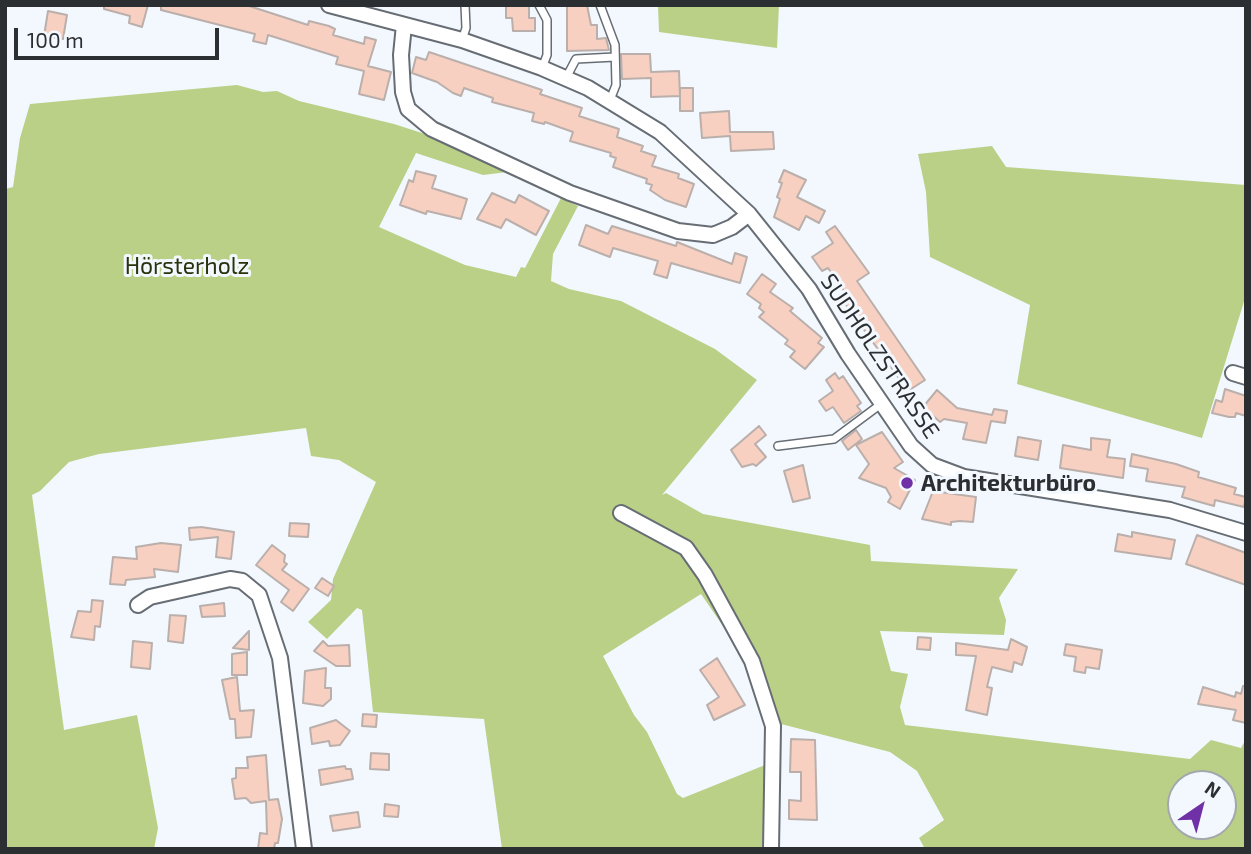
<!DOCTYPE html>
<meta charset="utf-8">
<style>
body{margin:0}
#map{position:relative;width:1251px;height:854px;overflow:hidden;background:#f2f8fe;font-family:"Exo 2",sans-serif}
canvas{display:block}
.frame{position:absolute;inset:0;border:7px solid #2c2f32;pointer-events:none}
.north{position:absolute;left:1167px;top:770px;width:70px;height:70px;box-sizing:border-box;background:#f2f8fe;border:2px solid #a3a8ac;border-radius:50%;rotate:35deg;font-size:19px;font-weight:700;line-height:28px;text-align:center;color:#2c2f32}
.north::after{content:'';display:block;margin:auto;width:24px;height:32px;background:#7031a6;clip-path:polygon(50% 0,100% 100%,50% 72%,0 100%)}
.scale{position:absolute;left:14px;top:28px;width:205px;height:32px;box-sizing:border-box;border:4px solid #2c2f32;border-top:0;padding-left:9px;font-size:21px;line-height:24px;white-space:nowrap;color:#2c2f32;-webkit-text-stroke:5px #f2f8fe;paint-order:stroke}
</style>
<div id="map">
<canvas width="1251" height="854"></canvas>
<div class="frame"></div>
<div class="north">N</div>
<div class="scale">100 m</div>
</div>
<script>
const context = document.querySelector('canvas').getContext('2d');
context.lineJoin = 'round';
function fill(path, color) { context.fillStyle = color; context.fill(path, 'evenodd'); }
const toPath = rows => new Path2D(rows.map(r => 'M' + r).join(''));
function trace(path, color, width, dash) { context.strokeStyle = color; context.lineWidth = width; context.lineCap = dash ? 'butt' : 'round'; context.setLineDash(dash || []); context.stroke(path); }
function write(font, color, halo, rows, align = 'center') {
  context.font = font + ' "Exo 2",sans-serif'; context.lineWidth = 6; context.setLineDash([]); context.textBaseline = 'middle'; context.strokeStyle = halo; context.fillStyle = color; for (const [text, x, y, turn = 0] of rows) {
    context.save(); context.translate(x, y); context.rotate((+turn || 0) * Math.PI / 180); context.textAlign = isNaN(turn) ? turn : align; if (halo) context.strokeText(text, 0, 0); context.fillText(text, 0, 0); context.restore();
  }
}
fill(toPath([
 [658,5,779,5,777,48,659,32],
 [237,85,263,92,277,91,299,101,394,124,425,134,507,172,483,175,416,153,379,227,465,265,516,277,521,267,525,268,561,198,578,206,553,254,551,281,569,289,621,301,715,349,757,380,662,495,666,493,703,514,870,545,871,561,1018,569,999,598,1006,620,1004,635,880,631,891,671,908,674,900,707,905,725,1190,759,1211,740,1241,748,1246,739,1246,849,925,849,919,838,944,820,917,771,890,752,781,724,758,677,701,594,603,656,634,715,647,732,677,794,683,798,765,765,765,849,502,849,484,719,373,712,362,610,357,608,327,639,308,622,331,600,333,579,376,482,339,460,311,456,306,428,99,454,69,462,40,491,32,495,64,730,137,715,158,828,154,849,5,849,5,189,13,187,20,138,30,104],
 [1181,784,1223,784,1223,826,1181,826],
 [992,146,1006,167,1246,185,1246,295,1202,438,1017,384,1030,305,930,257,926,192,918,154]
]), '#bad086');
const building = toPath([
 [104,5,148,5,142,27,129,23,130,16,104,9,104,5],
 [161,5,246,5,308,25,309,21,329,26,335,29,333,35,364,44,365,37,376,40,368,66,391,72,384,100,359,94,364,71,336,64,338,57,268,35,266,44,253,41,255,34,161,10,161,5],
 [506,5,529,5,529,18,535,18,535,31,513,31,512,18,506,18,506,5],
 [567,5,587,5,591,25,597,25,597,39,606,38,609,50,567,51,567,5],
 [48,11,67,15,63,39,44,36,48,11],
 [429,52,542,90,540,94,582,108,579,116,619,129,617,137,643,146,641,151,656,156,652,166,679,174,678,178,694,184,686,207,665,200,650,190,652,185,646,183,647,179,613,167,616,158,610,156,611,153,570,141,573,132,545,122,544,124,532,121,534,113,492,102,493,98,464,88,461,96,453,93,437,82,412,73,416,57,426,60,429,52],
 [621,54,650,54,651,72,679,71,680,96,651,97,651,78,622,79,621,54],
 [680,88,693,88,693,111,680,111,680,88],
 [729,111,730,132,773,132,774,149,731,151,730,136,702,138,700,113,729,111],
 [784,170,806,180,797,197,825,211,819,223,806,216,799,230,774,217,780,199,777,197,782,183,779,182,784,170],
 [416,171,436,176,432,188,467,199,461,219,427,211,426,214,400,205,409,180,413,182,416,171],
 [492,193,515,203,519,195,549,211,536,235,506,219,501,228,477,219,492,193],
 [586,225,608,234,612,226,676,246,677,242,732,264,735,253,747,257,740,283,671,263,667,278,654,274,658,261,613,248,610,257,579,245,586,225],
 [835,226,869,273,857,281,925,380,908,391,841,298,847,295,828,268,822,271,812,257,833,243,826,232,835,226],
 [762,274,776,284,770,292,793,308,790,311,822,338,818,343,824,347,805,369,790,357,795,351,785,344,788,340,759,317,764,312,759,308,761,304,747,294,762,274],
 [835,373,839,379,843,376,861,403,857,406,861,411,844,423,833,407,826,411,819,401,833,391,826,380,835,373],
 [1225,389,1246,396,1246,416,1236,413,1235,417,1229,417,1212,413,1216,400,1222,402,1225,389],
 [937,390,957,408,992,415,994,409,1007,411,1005,423,991,421,986,443,963,439,967,423,944,419,940,422,923,407,937,390],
 [759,426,766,435,755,444,766,457,756,466,753,464,742,467,731,450,759,426],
 [856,430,862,439,848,450,842,441,856,430],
 [882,432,903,462,894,468,915,480,900,509,888,502,891,497,886,488,859,478,869,464,856,445,882,432],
 [1018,437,1041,441,1038,460,1015,456,1018,437],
 [1091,438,1110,440,1107,457,1125,459,1123,478,1060,468,1063,445,1091,450,1091,438],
 [1132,454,1176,464,1199,472,1198,477,1236,488,1234,494,1246,497,1244,507,1215,500,1214,506,1182,497,1185,487,1146,481,1148,469,1130,466,1132,454],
 [803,465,810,498,793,502,784,471,803,465],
 [933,491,976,497,973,522,960,521,951,522,951,525,922,519,933,491],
 [290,523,309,524,308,537,289,536,290,523],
 [201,527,234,532,231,559,216,557,218,537,190,540,189,528,201,527],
 [1132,532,1175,540,1171,559,1115,551,1118,534,1132,537,1132,532],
 [1197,535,1246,553,1246,585,1186,564,1197,535],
 [161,543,181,545,178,572,154,569,155,577,126,580,125,585,110,584,113,557,137,559,136,547,161,543],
 [272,545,285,555,284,562,287,564,282,570,309,589,293,611,281,602,289,590,256,565,272,545],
 [322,578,334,586,328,596,315,588,322,578],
 [92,600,103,601,100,627,95,626,94,640,71,637,78,611,91,612,92,600],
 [224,603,225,616,202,617,200,606,224,603],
 [170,615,186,616,183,643,168,641,170,615],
 [249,631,249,650,233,648,249,631],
 [918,637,931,638,930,650,917,649,918,637],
 [1011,639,1027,647,1022,665,1014,662,1012,672,992,667,987,687,992,688,987,715,966,710,976,656,956,655,956,643,1008,650,1011,639],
 [133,641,152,643,150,669,131,667,133,641],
 [323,641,328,646,349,645,350,666,336,666,314,651,323,641],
 [1066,644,1102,650,1099,669,1086,667,1085,673,1074,671,1076,657,1064,655,1066,644],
 [247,652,247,675,232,675,232,654,247,652],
 [717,658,745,705,714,720,707,705,719,697,700,670,717,658],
 [326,668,325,688,331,688,331,699,323,706,303,703,305,671,326,668],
 [237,677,240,711,254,710,251,737,236,738,235,719,230,719,222,680,237,677],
 [1243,686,1246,686,1246,723,1233,720,1236,710,1198,704,1203,687,1235,697,1236,692,1241,694,1243,686],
 [363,714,377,715,376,727,362,726,363,714],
 [336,720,350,731,340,745,330,746,329,741,312,744,310,728,336,720],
 [791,739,815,740,817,820,789,819,789,800,801,801,801,772,790,772,791,739],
 [371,753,389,754,389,770,370,769,371,753],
 [266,755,269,800,278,799,282,819,278,843,275,843,274,849,258,849,260,833,267,834,266,801,251,803,246,798,235,799,232,779,236,778,236,768,248,768,247,757,266,755],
 [345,766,346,769,351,769,353,779,321,785,319,770,345,766],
 [385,804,399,806,398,817,384,816,385,804],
 [358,812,360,827,333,831,330,816,358,812]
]);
fill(building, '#f7d0c2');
trace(building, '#baafab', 2);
const lane = toPath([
 [539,5,547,20,547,55,542,68],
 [600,5,615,45,616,85,610,100],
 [462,40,466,28,465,5],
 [566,78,576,59,615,57],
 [778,446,834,439,881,404]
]);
const street = toPath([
 [329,5,462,40,542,68,588,88,660,132,749,214,809,289,848,354,911,446,932,465,964,477,1170,510,1246,533],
 [404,25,401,55,403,92,408,109,432,129,570,193,678,231,713,235,732,227,749,214],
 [1233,373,1246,377],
 [621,513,686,548,705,575,752,661,773,726,771,849],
 [138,605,150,597,230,579,242,581,259,595,280,658,304,849]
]);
trace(lane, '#676d74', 10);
trace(street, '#676d74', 18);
trace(lane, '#fff', 7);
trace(street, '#fff', 14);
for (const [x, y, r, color] of [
 [907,483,7,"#7031a6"]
]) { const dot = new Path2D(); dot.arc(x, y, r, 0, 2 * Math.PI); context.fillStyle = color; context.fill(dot); trace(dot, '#f2f8fe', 2.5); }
write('23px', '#28320c', '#f2f8fe', [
 ["Hörsterholz",187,266]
]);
write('23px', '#2c2f32', '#f2f8fe', [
 ["SUDHOLZSTRASSE",880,356,56]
]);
write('bold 23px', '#2c2f32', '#f2f8fe', [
 ["Architekturbüro",921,483]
], 'left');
</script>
